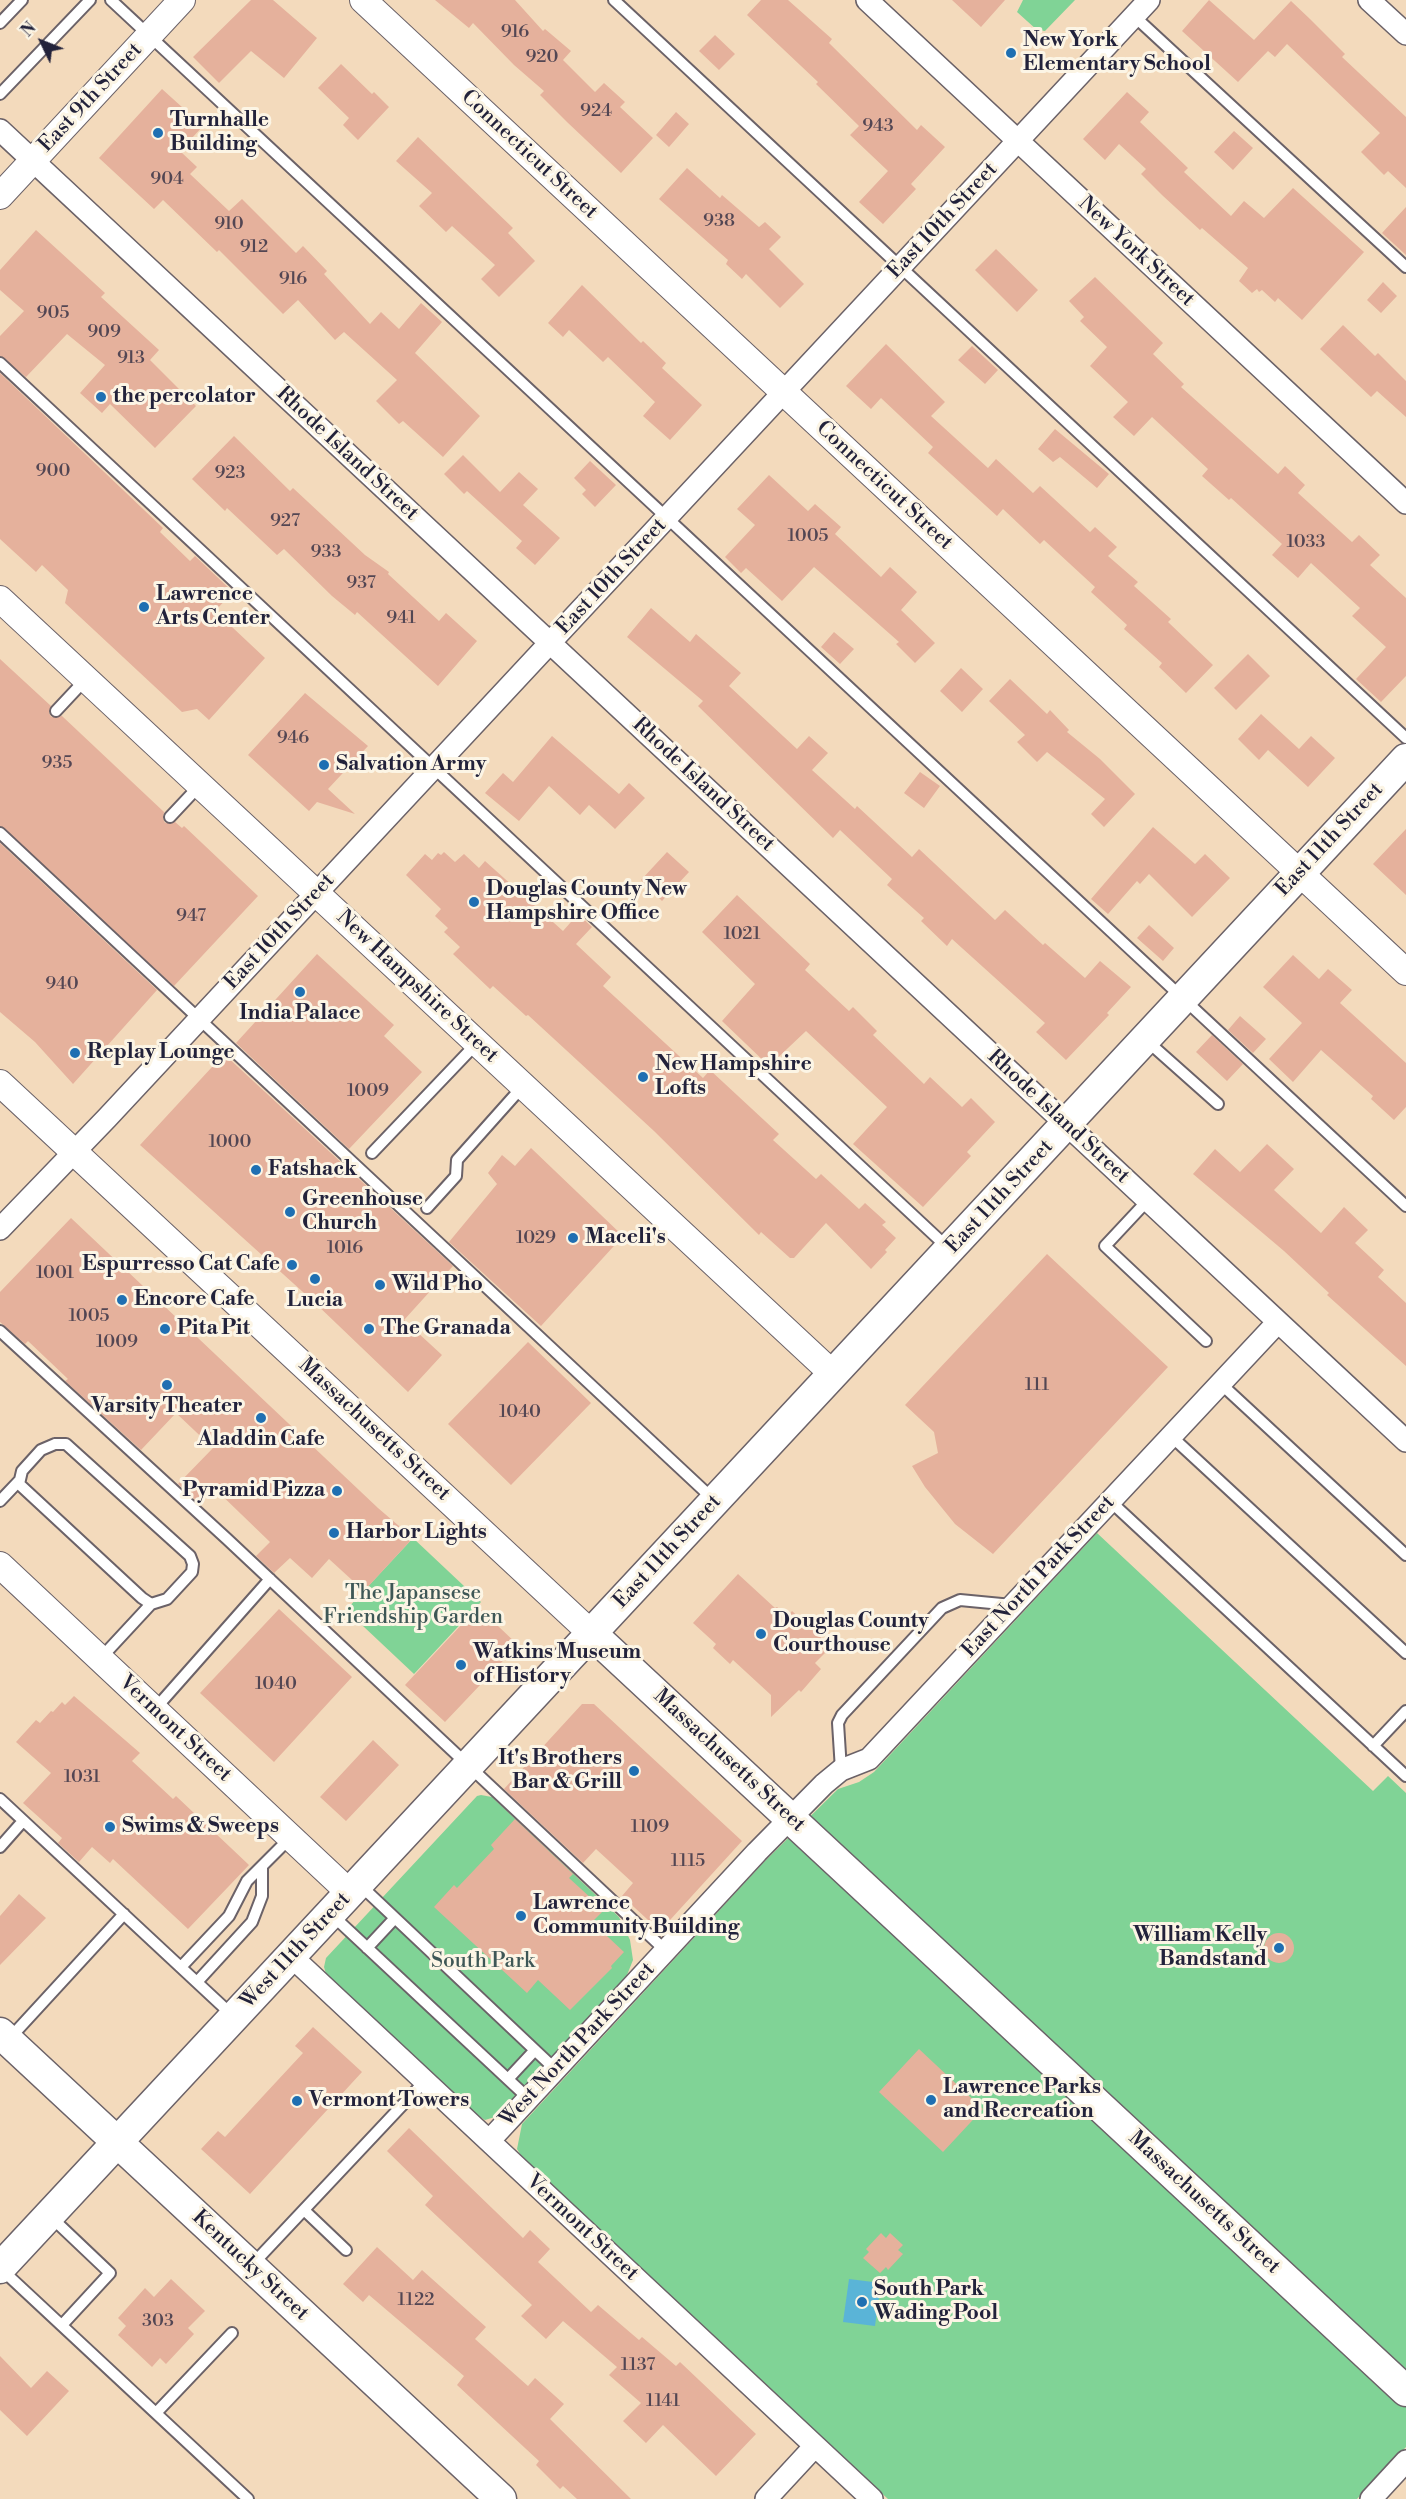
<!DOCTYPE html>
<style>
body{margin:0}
#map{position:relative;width:1406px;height:2499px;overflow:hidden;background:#f3dabc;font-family:"Libre Bodoni",serif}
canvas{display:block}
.north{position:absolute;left:12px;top:12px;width:60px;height:60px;-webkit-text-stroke:4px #fcf5e5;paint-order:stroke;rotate:313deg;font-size:16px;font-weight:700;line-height:24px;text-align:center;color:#22223b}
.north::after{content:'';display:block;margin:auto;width:21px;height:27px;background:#22223b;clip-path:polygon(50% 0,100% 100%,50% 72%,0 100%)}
</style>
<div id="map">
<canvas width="1406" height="2499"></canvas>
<div class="north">N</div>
</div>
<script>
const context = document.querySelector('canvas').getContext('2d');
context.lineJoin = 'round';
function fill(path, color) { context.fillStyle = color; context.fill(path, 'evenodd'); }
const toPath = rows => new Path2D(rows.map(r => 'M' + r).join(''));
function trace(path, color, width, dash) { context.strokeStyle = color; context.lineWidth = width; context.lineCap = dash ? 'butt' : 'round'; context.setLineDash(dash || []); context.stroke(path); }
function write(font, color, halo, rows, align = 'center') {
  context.font = font + ' "Libre Bodoni",serif'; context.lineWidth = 6; context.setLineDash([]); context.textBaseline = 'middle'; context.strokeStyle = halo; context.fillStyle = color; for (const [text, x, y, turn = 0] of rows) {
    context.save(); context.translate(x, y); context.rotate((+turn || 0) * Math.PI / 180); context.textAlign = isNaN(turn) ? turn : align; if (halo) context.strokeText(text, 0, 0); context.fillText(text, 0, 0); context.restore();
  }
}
fill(toPath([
 [1023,0,1075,0,1045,31,1037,30,1017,12],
 [1097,1533,1373,1791,1388,1776,1406,1793,1406,2447,1357,2499,888,2499,523,2159,517,2149,522,2124,763,1863,838,1789,859,1782,874,1772],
 [413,1538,481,1602,414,1674,346,1610],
 [481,1795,492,1797,619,1917,630,1940,633,1960,625,1980,498,2116,485,2120,475,2114,327,1977,324,1967,326,1958,477,1796]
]), '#80d396');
fill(toPath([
 [849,2279,881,2283,875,2326,843,2322]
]), '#5ab4d7');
fill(toPath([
 [251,0,273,0,317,38,284,78,251,51,219,83,193,57],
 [435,0,515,0,543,31,545,29,571,51,563,60,595,92,604,83,625,102,620,107,653,138,621,173,567,122,540,95,544,91,514,65,473,23,469,28],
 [761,0,788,0,832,39,829,43,917,130,921,125,945,147,911,184,916,189,883,224,859,202,888,171,850,135,859,126,816,84,818,82,747,15],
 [952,0,1005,0,981,27],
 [1209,0,1254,40,1291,1,1310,19,1345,54,1342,57,1406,117,1406,188,1388,171,1384,175,1361,152,1380,133,1287,44,1275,57,1268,51,1238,82,1182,31],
 [715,35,735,54,719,70,699,51],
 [341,64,372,94,374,92,389,107,358,140,343,125,349,118,318,88],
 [162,89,203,126,180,151,197,167,190,174,229,211,242,199,296,253,303,246,327,271,324,274,370,324,381,312,399,329,421,303,442,322,415,353,480,416,443,457,403,421,399,424,376,401,397,380,344,332,335,340,298,300,283,314,219,250,217,252,163,200,154,209,99,158],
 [1127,92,1149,112,1140,122,1188,168,1184,172,1231,216,1244,201,1264,218,1293,188,1364,252,1302,320,1278,298,1275,302,1262,290,1259,292,1257,289,1252,293,1239,281,1248,268,1202,228,1200,230,1162,195,1141,174,1146,169,1119,144,1105,160,1083,139],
 [676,112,689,124,669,147,656,135],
 [1234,131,1253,148,1233,170,1214,152],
 [418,137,513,228,508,233,535,261,499,297,481,279,495,265,452,226,446,232,419,206,432,193,396,161],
 [687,168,720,198,722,195,759,227,765,222,781,237,769,249,804,284,780,308,746,274,742,279,726,264,728,260,659,199],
 [1406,207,1406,255,1382,233],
 [36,230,105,293,101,297,159,350,150,360,196,406,155,448,110,404,102,413,80,393,105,365,67,334,26,377,0,356,0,336,24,311,0,290,0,270],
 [996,249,1038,290,1017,312,975,270],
 [1095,277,1163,343,1153,354,1184,384,1181,387,1278,474,1285,466,1305,485,1298,493,1352,542,1359,535,1380,555,1370,565,1406,598,1406,676,1381,702,1356,679,1386,647,1352,616,1360,608,1311,563,1298,578,1272,555,1282,544,1231,498,1229,500,1202,476,1208,469,1152,417,1134,436,1113,417,1128,402,1090,366,1107,347,1080,321,1084,317,1069,301],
 [1383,282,1397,296,1381,313,1367,300],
 [582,285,641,343,643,341,666,363,662,368,702,405,670,440,643,416,655,402,608,357,603,362,569,330,563,337,548,323],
 [1343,325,1375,356,1378,353,1406,381,1406,417,1377,391,1371,397,1320,349],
 [886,344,945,402,931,416,988,468,996,459,1033,493,1040,486,1090,532,1095,527,1117,547,1108,556,1138,582,1134,586,1171,619,1168,622,1213,665,1186,693,1159,667,1162,663,1124,629,1127,625,1091,592,1095,587,1044,540,1040,544,1003,509,997,516,928,453,933,447,881,398,871,409,846,386],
 [972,346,998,370,985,384,958,360],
 [0,373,163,528,160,532,190,561,195,556,233,592,215,611,265,658,209,720,197,709,182,712,65,603,68,590,42,565,36,572,0,539],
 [1055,429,1109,474,1097,488,1060,457,1053,462,1038,449],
 [234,436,290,491,293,488,365,555,389,572,388,574,439,621,446,613,477,641,438,686,357,612,355,615,332,596,284,549,277,555,227,508,225,511,192,479],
 [463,455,500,492,519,472,538,489,523,505,560,538,535,565,516,548,522,541,467,491,464,494,444,474],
 [590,461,616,485,595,507,582,494,586,490,574,478],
 [769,475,808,511,815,504,841,527,835,534,881,577,890,567,917,592,901,610,935,643,915,663,896,644,899,642,814,567,782,601,746,568,741,573,725,557,755,525,737,509],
 [651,608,690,642,696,634,741,673,729,686,797,749,809,736,828,753,812,770,855,809,857,806,912,857,919,849,995,920,1005,910,1043,945,1045,943,1085,978,1100,961,1131,987,1107,1013,1109,1015,1066,1060,1036,1032,1045,1023,952,939,947,946,921,921,924,918,887,885,892,879,840,830,833,838,698,706,703,701,627,637],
 [834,632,854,649,840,664,821,647],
 [1248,654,1270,676,1236,710,1214,688],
 [0,659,51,706,49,713,51,717,62,716,164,812,163,819,165,823,175,822,182,828,184,826,258,896,174,986,0,826],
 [961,668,983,689,962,712,940,691],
 [1010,679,1047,714,1050,710,1069,730,1067,732,1100,759,1135,794,1104,827,1091,814,1105,799,1047,752,1037,762,1017,742,1025,735,989,701],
 [305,693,368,746,328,789,355,814,317,802,309,811,248,755],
 [1261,714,1299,749,1311,736,1335,758,1308,787,1268,750,1259,760,1238,739],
 [552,736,619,794,629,783,645,798,615,829,589,805,580,815,549,786,519,821,485,793,503,773,513,782],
 [920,772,940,786,924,808,904,793],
 [1153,827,1195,864,1205,854,1230,878,1192,917,1149,874,1140,884,1137,881,1108,914,1091,899],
 [1406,829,1406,895,1373,864],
 [0,843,157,990,73,1084,35,1042,0,1012],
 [444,852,455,862,464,854,479,868,485,861,563,931,578,914,592,927,576,944,611,977,603,986,703,1078,710,1070,779,1134,773,1140,816,1179,821,1174,859,1209,865,1203,886,1222,882,1225,896,1238,885,1250,887,1252,871,1269,826,1223,794,1258,790,1258,761,1232,759,1235,654,1131,528,1015,526,1016,493,986,490,989,453,954,460,947,444,932,448,928,435,916,441,909,406,875,425,854,432,860,438,853,441,855],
 [667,852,689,872,662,901,641,880],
 [737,895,810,964,805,970,849,1011,853,1007,877,1031,873,1035,924,1084,930,1077,962,1107,971,1098,995,1122,967,1152,971,1156,923,1207,853,1144,887,1107,806,1031,769,1066,722,1021,755,984,702,932],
 [1149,925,1174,948,1163,961,1137,938],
 [317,954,394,1025,384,1036,422,1072,349,1149,236,1043],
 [1293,955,1319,979,1328,969,1352,990,1340,1003,1406,1063,1406,1107,1394,1120,1371,1099,1373,1096,1321,1050,1293,1082,1269,1059,1302,1023,1263,987],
 [1240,1016,1266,1039,1253,1053,1228,1030],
 [1212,1035,1243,1064,1227,1081,1196,1052],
 [224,1054,453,1266,404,1320,442,1355,408,1392,314,1302,140,1145],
 [1267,1144,1294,1169,1274,1190,1321,1233,1344,1207,1368,1230,1355,1243,1384,1270,1378,1277,1406,1303,1406,1366,1327,1295,1329,1293,1284,1251,1193,1174,1215,1149,1240,1172],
 [531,1148,623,1236,541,1326,449,1242,497,1184,488,1173,502,1155,515,1166],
 [71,1218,378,1508,413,1538,364,1591,329,1559,312,1578,290,1558,274,1573,256,1556,270,1542,212,1486,197,1501,178,1484,213,1448,176,1413,141,1450,65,1381,68,1379,28,1341,25,1344,0,1322,0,1292],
 [1047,1254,1168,1367,993,1554,955,1524,925,1487,912,1466,938,1453,934,1432,905,1405],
 [528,1342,591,1403,511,1485,448,1424],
 [738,1574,775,1608,777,1607,788,1616,792,1611,831,1647,815,1663,821,1669,801,1692,799,1690,771,1717,771,1695,733,1660,730,1664,713,1648,716,1644,693,1623],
 [478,1607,518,1645,445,1722,405,1685],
 [279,1609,352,1677,274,1762,200,1693],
 [74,1696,140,1753,132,1761,173,1799,176,1796,249,1865,188,1929,113,1859,110,1863,92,1847,79,1862,58,1843,62,1838,23,1803,51,1773,16,1742,36,1720,40,1723,51,1711,53,1712,62,1702,65,1705],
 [582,1704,594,1704,742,1841,660,1931,622,1896,633,1883,596,1849,583,1863,504,1789],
 [373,1740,399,1765,346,1821,320,1797],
 [515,1819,573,1874,569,1878,604,1910,592,1922,624,1952,611,1966,612,1968,570,2010,538,1980,527,1993,434,1907,454,1885,457,1888,494,1849,491,1845],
 [19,1894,46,1918,0,1965,0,1916],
 '1264 1948a15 15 0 1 1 30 0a15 15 0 1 1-30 0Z',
 [313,2027,362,2072,250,2194,201,2149,218,2131,225,2137,303,2053,295,2046],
 [919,2049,983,2109,943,2152,879,2092],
 [409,2128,523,2238,530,2230,550,2249,538,2262,591,2312,598,2305,639,2340,642,2337,676,2366,680,2362,756,2434,716,2476,663,2425,646,2443,623,2421,641,2403,609,2375,617,2367,563,2321,546,2339,521,2316,532,2305,425,2205,433,2196,387,2151],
 [881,2233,886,2238,890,2233,903,2245,898,2250,903,2254,888,2270,886,2267,880,2273,863,2258,869,2252,866,2249],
 [377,2247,413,2280,422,2270,486,2327,475,2339,528,2386,535,2378,564,2404,550,2419,631,2499,577,2499,563,2486,560,2489,536,2465,539,2461,457,2385,464,2376,369,2295,363,2302,343,2284],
 [171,2279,205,2311,188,2328,194,2334,166,2364,160,2358,152,2367,118,2335,126,2326,118,2318,145,2288,154,2297],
 [0,2356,31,2388,47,2371,69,2391,27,2436,0,2410]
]), '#e5b19c');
const service = toPath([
 [111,0,1406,1206],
 [614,0,1406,738],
 [1134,16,1406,267],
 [0,23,22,0],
 [0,94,90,0],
 [0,363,947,1247],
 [56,711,86,679],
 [170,817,200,785],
 [0,833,713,1499],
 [1146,1040,1218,1104],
 [372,1153,477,1043],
 [1148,1200,1105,1246,1206,1341],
 [427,1208,456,1176,457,1160,523,1086],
 [0,1331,227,1539,665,1950],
 [1220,1383,1406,1555],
 [1171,1436,1406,1653],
 [55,1444,66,1444,190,1556,193,1564,192,1572,167,1599,151,1604,142,1598,19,1484,22,1471,41,1450,55,1444],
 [0,1501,19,1481],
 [1110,1501,1406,1776],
 [100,1659,151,1604],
 [155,1709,270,1579],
 [1373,1746,1406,1711],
 [841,1770,838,1723,842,1715,942,1608,960,1600,1012,1605],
 [0,1799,232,2015],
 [0,1847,23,1821],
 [359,1884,555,2069],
 [331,1914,528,2098],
 [367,1948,395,1918],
 [181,1967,229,1916,247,1881,291,1837],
 [197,1982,252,1922,262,1896,262,1868],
 [10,2038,124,1914],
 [508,2079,535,2050],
 [304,2210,346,2250],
 [50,2216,110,2273,62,2325],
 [251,2266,425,2081],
 [0,2268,248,2499],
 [156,2413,232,2333]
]);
const minor = toPath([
 [867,0,1406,503],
 [1369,0,1406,34],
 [0,130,1406,1441],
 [0,1229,107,1118,1149,0],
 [291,1956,872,2499],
 [489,2141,757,1852,824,1784,841,1770,869,1759,1278,1322],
 [766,2499,815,2446],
 [1371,2499,1406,2461]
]);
const tertiary = toPath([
 [363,0,1406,972],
 [0,196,182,0],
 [0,599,834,1375],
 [0,1083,592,1634],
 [0,1565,350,1893]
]);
const secondary = toPath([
 [592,1634,1406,2391],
 [0,2033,501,2499],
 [0,2268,1406,759]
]);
trace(service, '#6b6268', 14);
trace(minor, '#6b6268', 24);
trace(tertiary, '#6b6268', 28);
trace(secondary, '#6b6268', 33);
trace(service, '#fff', 10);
trace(minor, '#fff', 21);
trace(tertiary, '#fff', 26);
trace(secondary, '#fff', 30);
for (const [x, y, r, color] of [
 [1011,53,6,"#1f6fb2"],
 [158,133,6,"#1f6fb2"],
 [101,397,6,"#1f6fb2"],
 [144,607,6,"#1f6fb2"],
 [324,765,6,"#1f6fb2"],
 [474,902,6,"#1f6fb2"],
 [300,992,6,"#1f6fb2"],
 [75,1053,6,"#1f6fb2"],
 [643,1077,6,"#1f6fb2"],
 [256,1170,6,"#1f6fb2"],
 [290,1212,6,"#1f6fb2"],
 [573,1238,6,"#1f6fb2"],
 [292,1265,6,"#1f6fb2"],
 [315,1279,6,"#1f6fb2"],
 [380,1285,6,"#1f6fb2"],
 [122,1300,6,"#1f6fb2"],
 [165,1329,6,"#1f6fb2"],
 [369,1329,6,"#1f6fb2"],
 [167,1385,6,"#1f6fb2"],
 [261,1418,6,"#1f6fb2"],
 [337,1491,6,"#1f6fb2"],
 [334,1533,6,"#1f6fb2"],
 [761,1634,6,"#1f6fb2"],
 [461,1665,6,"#1f6fb2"],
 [634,1771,6,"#1f6fb2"],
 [110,1827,6,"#1f6fb2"],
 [521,1916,6,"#1f6fb2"],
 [1279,1948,6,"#1f6fb2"],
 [931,2100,6,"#1f6fb2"],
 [297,2101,6,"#1f6fb2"],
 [862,2302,6,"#1f6fb2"]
]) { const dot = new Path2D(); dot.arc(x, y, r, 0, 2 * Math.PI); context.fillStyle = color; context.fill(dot); trace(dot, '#fcf5e5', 2); }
write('18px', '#534653', null, [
 ["916",515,33],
 ["920",542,58],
 ["924",596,112],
 ["943",878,127],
 ["904",167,180],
 ["938",719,222],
 ["910",229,225],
 ["912",254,248],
 ["916",293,280],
 ["905",53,314],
 ["909",104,333],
 ["913",131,359],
 ["900",53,472],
 ["923",230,474],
 ["927",285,522],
 ["1005",808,537],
 ["1033",1306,543],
 ["933",326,553],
 ["937",361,584],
 ["941",401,619],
 ["946",293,739],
 ["935",57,764],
 ["947",191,917],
 ["1021",742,935],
 ["940",62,985],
 ["1009",368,1092],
 ["1000",230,1143],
 ["1029",536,1239],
 ["1016",345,1249],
 ["1001",55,1274],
 ["1005",89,1317],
 ["1009",117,1343],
 ["111",1037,1386],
 ["1040",520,1413],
 ["1040",276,1685],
 ["1031",82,1778],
 ["1109",650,1828],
 ["1115",688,1862],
 ["1122",416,2301],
 ["303",158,2322],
 ["1137",638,2366],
 ["1141",663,2402]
]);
write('bold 21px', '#22223b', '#fcf5e5', [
 ["New York",1023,41],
 ["Elementary School",1023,65],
 ["Turnhalle",170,121],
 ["Building",170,145],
 ["the percolator",113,397],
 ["Lawrence",156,595],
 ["Arts Center",156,619],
 ["Salvation Army",336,765],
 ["Douglas County New",486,890],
 ["Hampshire Office",486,914],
 ["India Palace",300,1014,"center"],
 ["Replay Lounge",87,1053],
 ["New Hampshire",655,1065],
 ["Lofts",655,1089],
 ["Fatshack",268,1170],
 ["Greenhouse",302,1200],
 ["Church",302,1224],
 ["Maceli's",585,1238],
 ["Espurresso Cat Cafe",280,1265,"right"],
 ["Wild Pho",392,1285],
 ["Encore Cafe",134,1300],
 ["Lucia",315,1301,"center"],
 ["Pita Pit",177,1329],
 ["The Granada",381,1329],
 ["Varsity Theater",167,1407,"center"],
 ["Aladdin Cafe",261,1440,"center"],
 ["Pyramid Pizza",325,1491,"right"],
 ["Harbor Lights",346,1533],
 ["Douglas County",773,1622],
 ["Courthouse",773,1646],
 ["Watkins Museum",473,1653],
 ["of History",473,1677],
 ["It's Brothers",622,1759,"right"],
 ["Bar & Grill",622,1783,"right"],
 ["Swims & Sweeps",122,1827],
 ["Lawrence",533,1904],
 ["Community Building",533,1928],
 ["William Kelly",1267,1936,"right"],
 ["Bandstand",1267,1960,"right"],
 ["Lawrence Parks",943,2088],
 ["and Recreation",943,2112],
 ["Vermont Towers",309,2101],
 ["South Park",874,2290],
 ["Wading Pool",874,2314]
], 'left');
write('21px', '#22223b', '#fcf5e5', [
 ["East 9th Street",91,98,-47],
 ["Connecticut Street",529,155,43],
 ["East 10th Street",943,221,-47],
 ["New York Street",1136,252,43],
 ["Rhode Island Street",347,454,43],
 ["Connecticut Street",884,486,43],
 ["East 10th Street",612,577,-47],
 ["Rhode Island Street",703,785,43],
 ["East 11th Street",1330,840,-47],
 ["East 10th Street",280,932,-47],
 ["New Hampshire Street",417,987,43],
 ["Rhode Island Street",1058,1117,43],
 ["East 11th Street",1000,1197,-47],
 ["Massachusetts Street",374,1430,43],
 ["East 11th Street",668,1552,-47],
 ["East North Park Street",1039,1577,-47],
 ["Vermont Street",175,1729,43],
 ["Massachusetts Street",729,1761,43],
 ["West 11th Street",296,1951,-47],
 ["West North Park Street",578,2045,-47],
 ["Massachusetts Street",1204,2203,43],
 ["Vermont Street",582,2228,43],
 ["Kentucky Street",250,2266,43]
]);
write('21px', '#3e5756', '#fcf5e5', [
 ["The Japansese",413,1594],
 ["Friendship Garden",413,1618],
 ["South Park",483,1962]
]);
</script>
